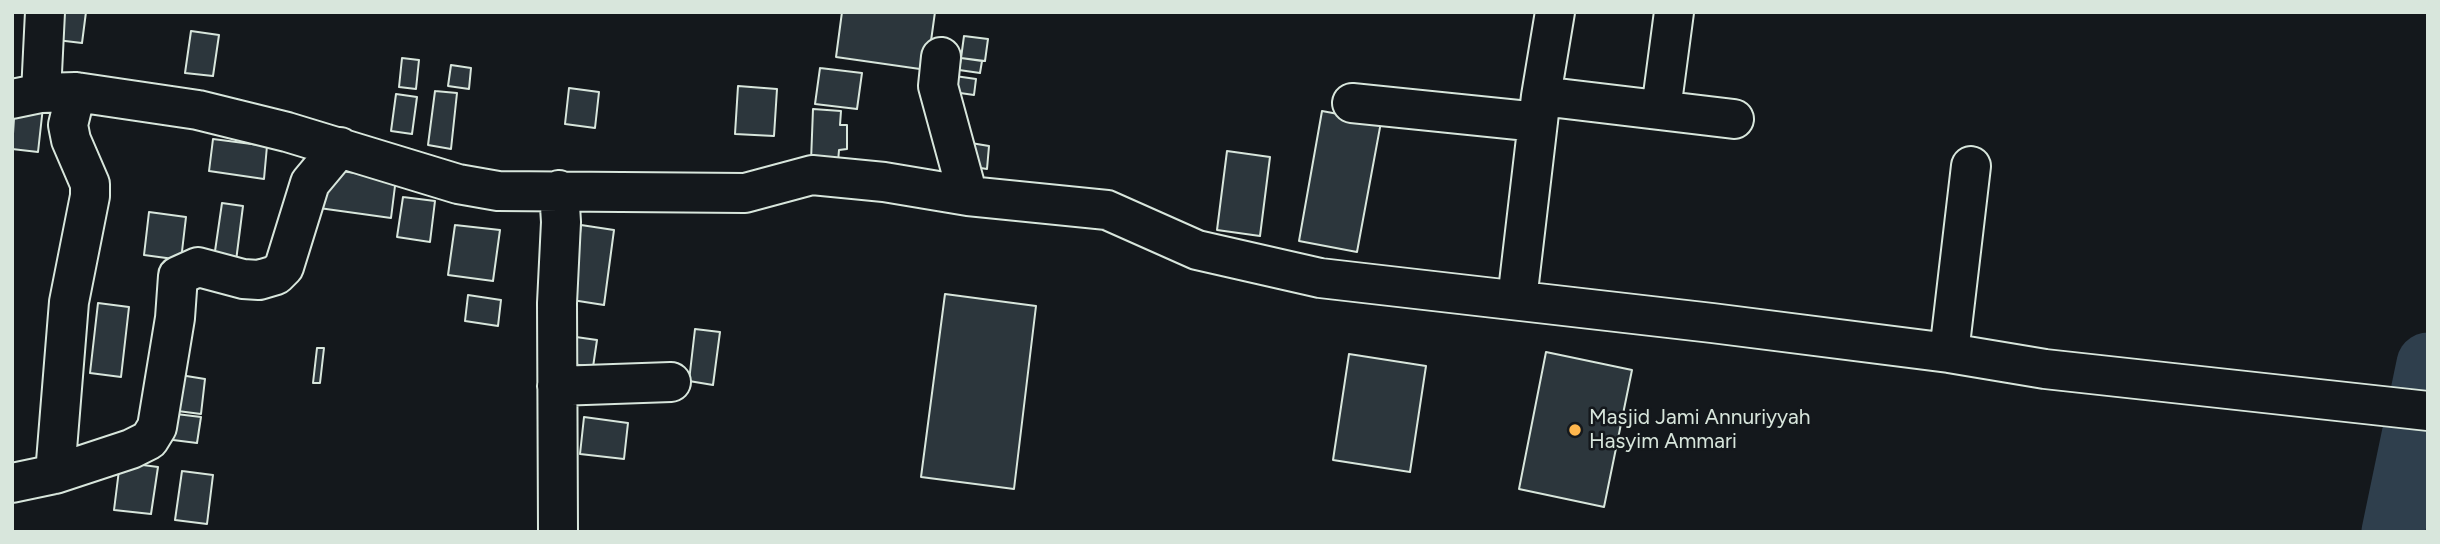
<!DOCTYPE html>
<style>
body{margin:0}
#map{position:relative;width:2440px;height:544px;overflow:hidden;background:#14181c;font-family:Figtree,sans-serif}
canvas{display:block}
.frame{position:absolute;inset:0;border:14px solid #d8e6dc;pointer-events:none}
</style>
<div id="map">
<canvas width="2440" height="544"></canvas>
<div class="frame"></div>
</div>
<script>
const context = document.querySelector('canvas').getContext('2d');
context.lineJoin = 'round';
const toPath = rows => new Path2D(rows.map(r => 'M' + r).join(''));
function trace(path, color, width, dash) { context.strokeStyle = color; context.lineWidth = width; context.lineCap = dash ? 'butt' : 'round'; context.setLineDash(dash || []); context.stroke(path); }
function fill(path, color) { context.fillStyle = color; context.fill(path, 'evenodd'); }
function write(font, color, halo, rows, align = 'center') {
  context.font = font + ' Figtree,sans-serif'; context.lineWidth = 5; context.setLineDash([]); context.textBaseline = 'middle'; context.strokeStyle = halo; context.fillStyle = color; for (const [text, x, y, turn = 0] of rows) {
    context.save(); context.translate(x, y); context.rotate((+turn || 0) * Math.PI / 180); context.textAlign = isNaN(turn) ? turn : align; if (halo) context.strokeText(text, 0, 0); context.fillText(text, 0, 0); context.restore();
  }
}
trace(toPath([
 [2393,532,2428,364]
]), '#2f3f4d', 63);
const building = toPath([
 [51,12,86,12,82,43,48,39,51,12],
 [842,12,935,12,927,70,836,57,842,12],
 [191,31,219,35,213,76,185,73,191,31],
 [964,36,988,39,985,61,961,58,964,36],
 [402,58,419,60,416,89,399,87,402,58],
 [961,58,982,61,980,73,959,70,961,58],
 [451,65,471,68,469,89,448,86,451,65],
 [820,68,862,73,857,109,815,104,820,68],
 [955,76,976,79,974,95,953,92,955,76],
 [738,86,777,89,774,136,735,134,738,86],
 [569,88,599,92,595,128,565,124,569,88],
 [435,91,457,93,451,149,428,145,435,91],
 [396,94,417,97,412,134,391,131,396,94],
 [15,103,43,107,38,152,12,149,15,103],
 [813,109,841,111,840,125,847,125,847,149,839,150,838,162,811,161,813,109],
 [1322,111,1381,122,1357,252,1299,241,1322,111],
 [213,139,267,146,264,179,209,171,213,139],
 [971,143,989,146,987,169,968,166,971,143],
 [1227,151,1270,157,1260,236,1217,230,1227,151],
 [324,169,396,178,391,218,319,208,324,169],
 [403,197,435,201,430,242,397,237,403,197],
 [222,203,243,206,236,261,214,258,222,203],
 [149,212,186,217,181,260,144,255,149,212],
 [455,225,500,230,493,281,448,275,455,225],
 [581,225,614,230,604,305,572,300,581,225],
 [945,294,1036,306,1014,489,921,477,945,294],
 [468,295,501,300,498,326,465,321,468,295],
 [98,303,129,307,121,377,90,373,98,303],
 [695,329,720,332,713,385,689,381,695,329],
 [569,336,597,340,593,367,565,363,569,336],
 [317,348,324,348,320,383,313,383,317,348],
 [1546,352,1632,370,1604,507,1519,489,1546,352],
 [1349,354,1426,366,1410,472,1333,460,1349,354],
 [174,374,205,379,201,414,170,410,174,374],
 [168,413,201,417,197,443,165,439,168,413],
 [584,417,628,423,624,459,580,454,584,417],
 [120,462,158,467,151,514,114,510,120,462],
 [182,471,213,475,207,524,175,520,182,471]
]);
fill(building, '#2c363c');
trace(building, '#d8e6dc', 2);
const minor = toPath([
 [941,57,938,86,968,196],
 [41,93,45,12],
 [1541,96,1734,119],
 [12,99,41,93,76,92,198,110,287,132,458,184,498,191,745,193,812,175,884,182,968,196,1107,210,1197,250,1320,278,1712,323,1949,353,2045,369,2428,411],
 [1352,103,1538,122],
 [1661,110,1674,12],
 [1517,300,1541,96,1555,12],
 [1949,353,1971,166],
 [557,386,671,382],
 [55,474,69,302,90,196,90,184,71,140,68,125,76,92],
 [12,483,55,474,131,449,149,440,157,427,175,318,178,276,198,267,243,279,259,280,276,275,284,267,310,183,340,147],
 [558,532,557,303,561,222,559,190]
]);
trace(minor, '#d8e6dc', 42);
trace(minor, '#14181c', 38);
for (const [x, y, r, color] of [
 [1575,430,7,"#ffb74d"]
]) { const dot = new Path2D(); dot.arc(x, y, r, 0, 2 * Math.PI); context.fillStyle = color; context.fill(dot); trace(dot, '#14181c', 2.5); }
write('21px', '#d8e6dc', '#14181c', [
 ["Masjid Jami Annuriyyah",1589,418],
 ["Hasyim Ammari",1589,442]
], 'left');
</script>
